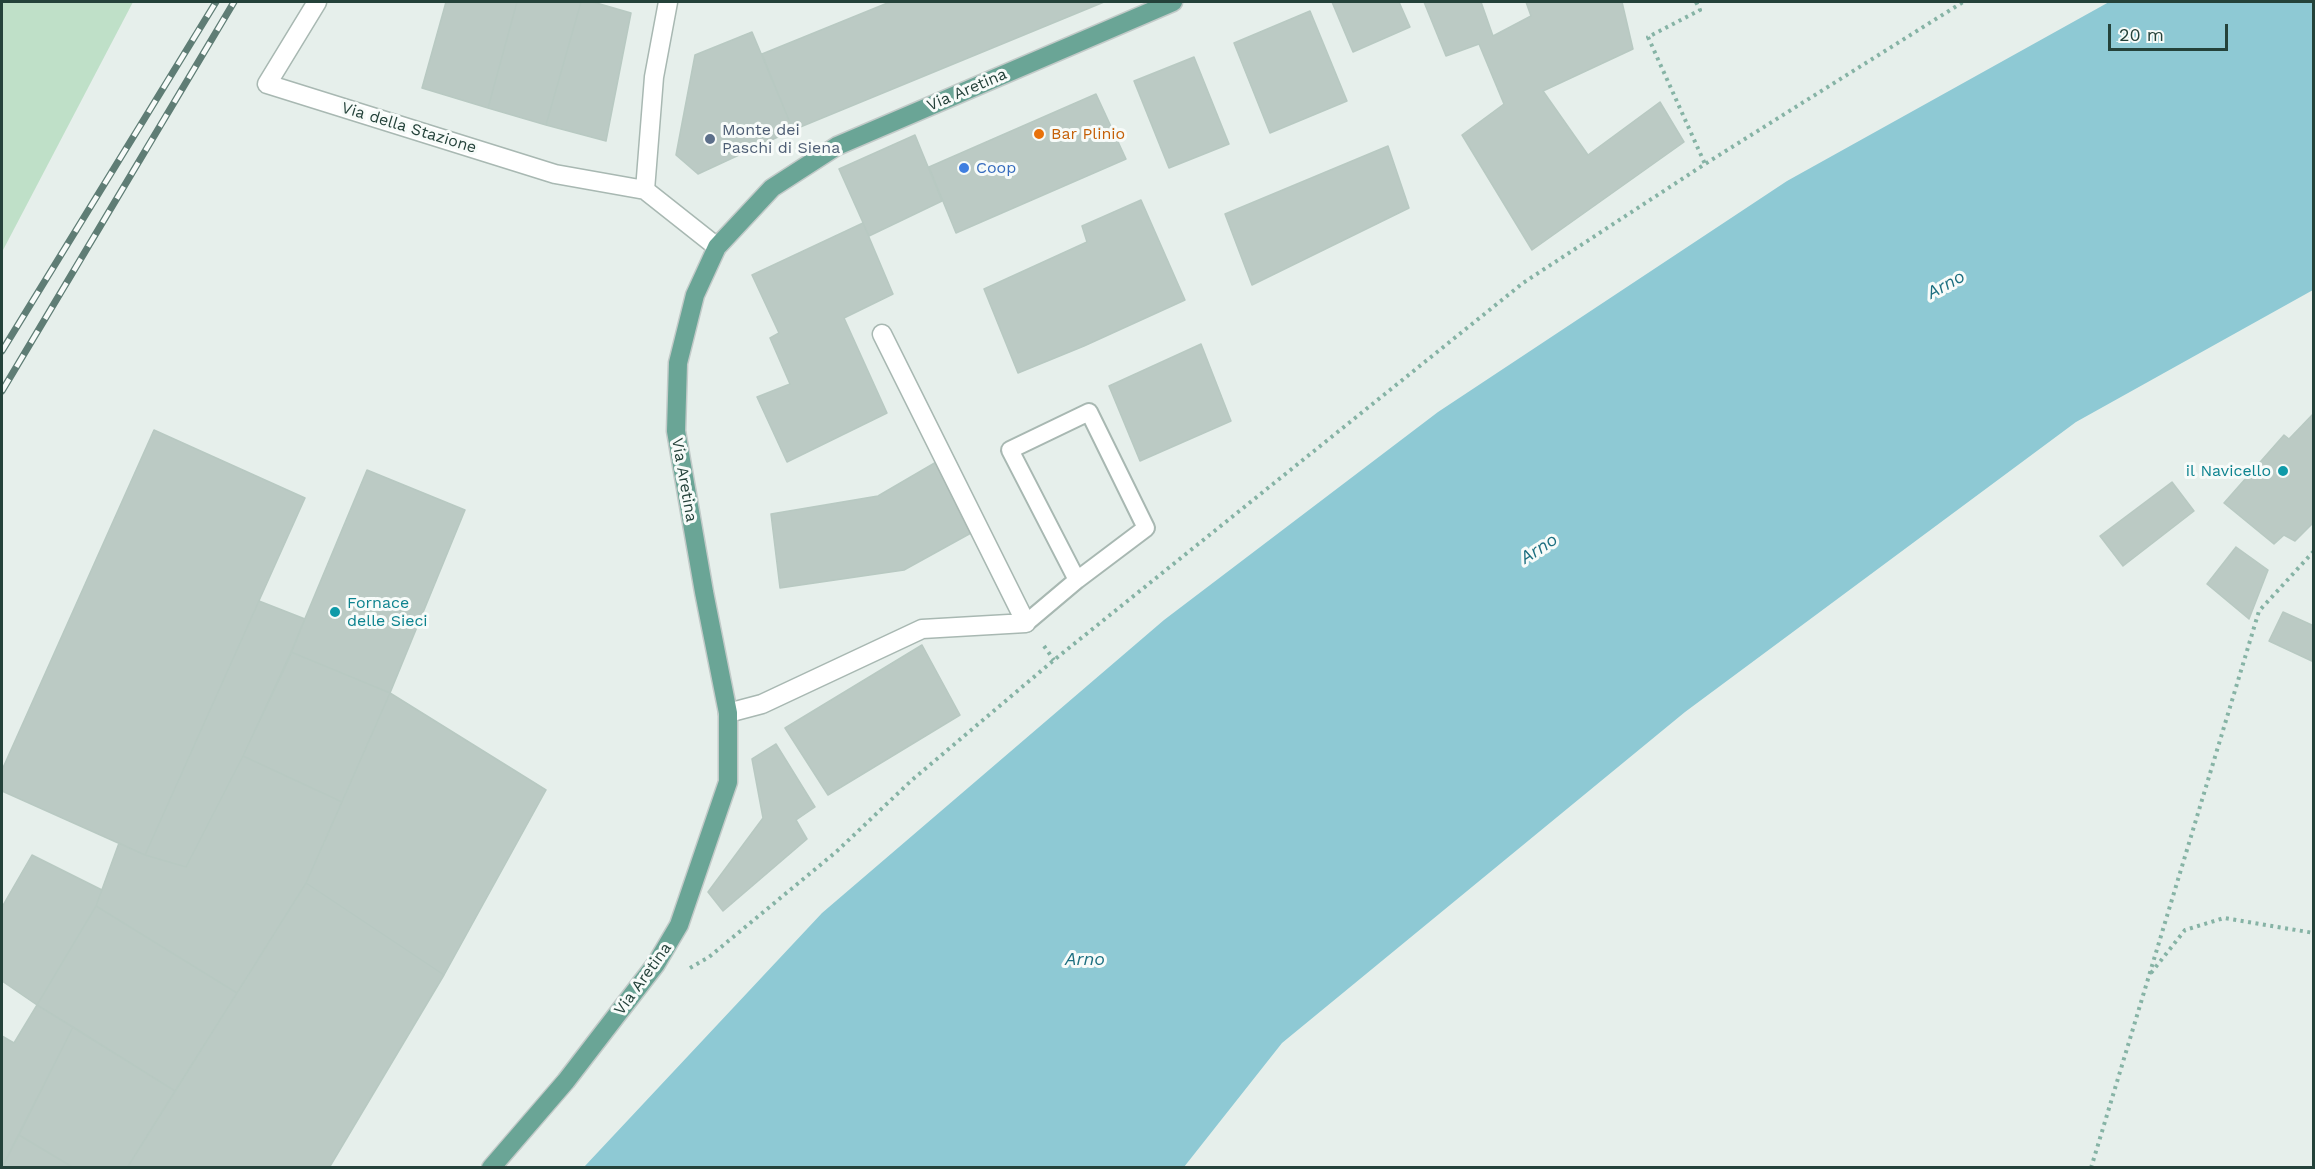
<!DOCTYPE html>
<style>
body{margin:0}
#map{position:relative;width:2315px;height:1169px;overflow:hidden;background:#e6efeb;font-family:"Work Sans",sans-serif}
canvas{display:block}
.frame{position:absolute;inset:0;border:3px solid #24423a;pointer-events:none}
.scale{position:absolute;left:2108px;top:24px;width:120px;height:27px;box-sizing:border-box;border:3px solid #24423a;border-top:0;padding-left:8px;font-size:18px;line-height:21px;white-space:nowrap;color:#24423a;-webkit-text-stroke:4px #f7fbf9;paint-order:stroke}
</style>
<div id="map">
<canvas width="2315" height="1169"></canvas>
<div class="frame"></div>
<div class="scale">20 m</div>
</div>
<script>
const context = document.querySelector('canvas').getContext('2d');
context.lineJoin = 'round';
function fill(path, color) { context.fillStyle = color; context.fill(path, 'evenodd'); }
const toPath = rows => new Path2D(rows.map(r => 'M' + r).join(''));
function trace(path, color, width, dash) { context.strokeStyle = color; context.lineWidth = width; context.lineCap = dash ? 'butt' : 'round'; context.setLineDash(dash || []); context.stroke(path); }
function write(font, color, halo, rows, align = 'center') {
  context.font = font + ' "Work Sans",sans-serif'; context.lineWidth = 6; context.setLineDash([]); context.textBaseline = 'middle'; context.strokeStyle = halo; context.fillStyle = color; for (const [text, x, y, turn = 0] of rows) {
    context.save(); context.translate(x, y); context.rotate((+turn || 0) * Math.PI / 180); context.textAlign = isNaN(turn) ? turn : align; if (halo) context.strokeText(text, 0, 0); context.fillText(text, 0, 0); context.restore();
  }
}
fill(toPath([
 [2,2,133,2,2,252]
]), '#bfe0c8');
fill(toPath([
 [2109,2,2313,2,2313,290,2076,422,1685,712,1282,1043,1184,1167,584,1167,822,913,1164,620,1438,412,1787,181]
]), '#8ec9d4');
const building = toPath([
 [446,2,517,2,488,108,422,88,446,2],
 [517,2,581,2,546,125,488,108,517,2],
 [581,2,593,2,631,13,606,141,546,125,581,2],
 [890,2,1104,2,793,130,762,54,890,2],
 [1332,2,1399,2,1410,27,1353,52,1332,2],
 [1424,2,1481,2,1493,36,1531,16,1526,2,1622,2,1633,49,1543,91,1588,155,1660,102,1684,142,1532,250,1462,135,1504,104,1479,44,1446,56,1424,2],
 [1310,11,1347,101,1270,133,1234,43,1310,11],
 [752,32,793,130,698,174,676,155,695,55,752,32],
 [1194,57,1229,144,1169,168,1134,81,1194,57],
 [1096,94,1126,159,956,233,929,167,1096,94],
 [915,135,942,201,869,236,839,169,915,135],
 [1388,146,1409,208,1252,285,1225,214,1388,146],
 [1141,200,1185,300,1084,346,1018,373,984,289,1087,242,1082,226,1141,200],
 [863,223,893,294,844,318,887,413,787,462,757,397,790,384,770,338,779,333,752,275,863,223],
 [1201,344,1231,421,1140,461,1109,386,1201,344],
 [2314,413,2314,522,2295,541,2284,535,2274,544,2224,503,2284,435,2289,439,2314,413],
 [154,430,305,498,145,855,2,791,2,770,154,430],
 [938,461,971,533,904,570,780,588,771,514,878,496,938,461],
 [367,470,465,510,390,693,291,652,367,470],
 [2172,482,2194,511,2123,566,2100,536,2172,482],
 [2236,547,2268,570,2249,619,2207,584,2236,547],
 [259,601,305,619,288,661,243,756,186,867,145,855,259,601],
 [2283,612,2314,626,2314,662,2269,641,2283,612],
 [922,645,960,715,828,795,785,728,922,645],
 [291,652,390,693,342,802,243,756,291,652],
 [390,693,546,790,444,975,306,883,390,693],
 [776,744,815,807,796,820,807,839,723,911,708,892,763,818,752,759,776,744],
 [243,756,342,802,306,883,237,993,96,906,119,843,145,855,186,867,243,756],
 [32,855,102,890,96,906,37,1005,2,981,2,907,32,855],
 [306,883,444,975,329,1168,127,1168,306,883],
 [96,906,237,993,175,1091,37,1005,96,906],
 [37,1005,73,1027,2,1167,2,1036,14,1043,37,1005],
 [73,1027,175,1091,127,1168,74,1168,19,1135,73,1027],
 [19,1135,74,1168,2,1168,19,1135]
]);
fill(building, '#bbcac4');
trace(building, '#b8c9c2', 1.5);
const service = toPath([
 [1026,623,1077,580,1146,528,1089,412,1010,450,1077,580]
]);
const minor = toPath([
 [317,2,267,84,555,174,645,190,717,247],
 [645,190,654,77,668,2],
 [728,713,762,704,922,629,1026,623,882,334]
]);
const primary = toPath([
 [491,1168,566,1081,656,964,679,925,728,782,728,713,704,592,676,431,678,363,695,295,717,247,772,188,837,146,1173,2]
]);
trace(service, '#a8b8b2', 20);
trace(minor, '#a8b8b2', 21);
trace(primary, '#c2cac8', 21);
trace(toPath([
 [1696,2,1700,10,1648,37,1705,164],
 [1044,646,1054,660],
 [690,968,709,957,836,852,912,780,1054,660,1523,283,1705,164,1963,2],
 [2151,973,2185,930,2224,918,2314,933],
 [2091,1168,2259,611,2314,551]
]), '#86b3a5', 4, [3, 4.5]);
trace(service, '#fff', 16);
trace(minor, '#fff', 18);
trace(primary, '#6aa596', 18);
const rail = toPath([
 [2,351,216,2],
 [2,391,234,2]
]);
trace(rail, '#5f7d75', 7);
trace(rail, '#f7fbf9', 4.5, [14]);
for (const [x, y, r, color] of [
 [1039,134,6,"#e8710a"],
 [710,139,6,"#5c6f8a"],
 [964,168,6,"#3f7fe0"],
 [2283,471,6,"#0f9aa8"],
 [335,612,6,"#0f9aa8"]
]) { const dot = new Path2D(); dot.arc(x, y, r, 0, 2 * Math.PI); context.fillStyle = color; context.fill(dot); trace(dot, '#f7fbf9', 2); }
write('16px', '#24423a', '#f7fbf9', [
 ["Via Aretina",967,90,-23],
 ["Via della Stazione",409,128,17],
 ["Via Aretina",684,480,80],
 ["Via Aretina",643,979,-54]
]);
write('16px', '#4e5e75', '#f7fbf9', [
 ["Monte dei",722,130],
 ["Paschi di Siena",722,148]
], 'left');
write('16px', '#c56008', '#f7fbf9', [
 ["Bar Plinio",1051,134]
], 'left');
write('16px', '#366cbe', '#f7fbf9', [
 ["Coop",976,168]
], 'left');
write('16px', '#0d838f', '#f7fbf9', [
 ["il Navicello",2271,471],
 ["Fornace",347,603,"left"],
 ["delle Sieci",347,621,"left"]
], 'right');
write('italic 18px', '#1c6f80', '#f7fbf9', [
 ["Arno",1946,285,-29],
 ["Arno",1539,549,-33],
 ["Arno",1085,960]
]);
</script>
